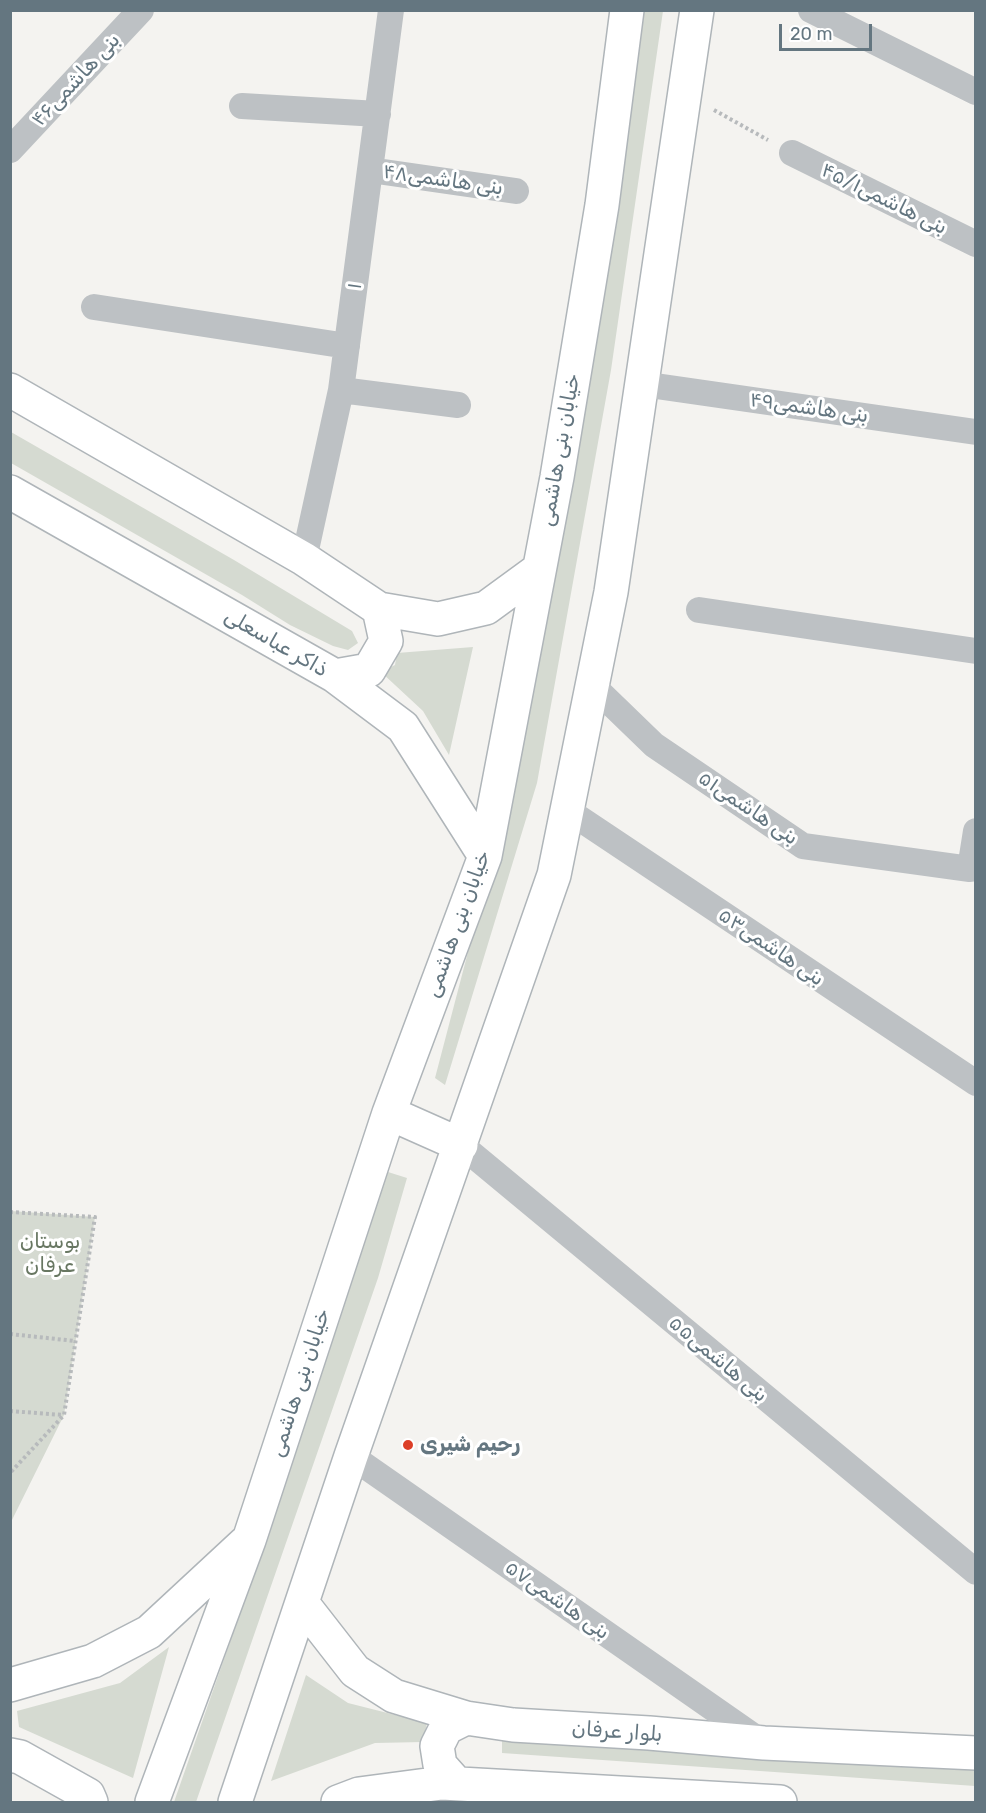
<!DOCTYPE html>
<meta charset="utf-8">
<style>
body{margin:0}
#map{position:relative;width:986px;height:1813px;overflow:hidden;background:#f4f3f0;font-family:Rubik,sans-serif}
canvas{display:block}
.frame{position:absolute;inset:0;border:12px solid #647680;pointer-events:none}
.scale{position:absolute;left:779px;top:24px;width:93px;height:27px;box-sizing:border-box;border:3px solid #647680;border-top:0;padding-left:8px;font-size:18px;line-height:21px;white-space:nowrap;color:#647680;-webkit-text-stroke:4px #fff;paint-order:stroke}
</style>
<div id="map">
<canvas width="986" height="1813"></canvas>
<div class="frame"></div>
<div class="scale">20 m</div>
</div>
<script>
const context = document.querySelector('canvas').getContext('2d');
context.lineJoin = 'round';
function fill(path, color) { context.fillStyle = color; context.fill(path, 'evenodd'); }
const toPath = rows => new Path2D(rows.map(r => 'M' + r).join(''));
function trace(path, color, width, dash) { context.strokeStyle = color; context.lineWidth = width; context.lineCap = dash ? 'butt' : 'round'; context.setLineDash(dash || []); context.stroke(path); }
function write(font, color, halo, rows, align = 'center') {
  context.font = font + ' Rubik,"Noto Sans Arabic",sans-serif'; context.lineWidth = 6; context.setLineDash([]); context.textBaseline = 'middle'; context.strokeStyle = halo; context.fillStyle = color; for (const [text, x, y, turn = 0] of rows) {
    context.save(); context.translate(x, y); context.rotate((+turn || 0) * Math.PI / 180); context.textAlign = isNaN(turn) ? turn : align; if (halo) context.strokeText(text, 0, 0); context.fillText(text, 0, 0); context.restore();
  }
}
fill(toPath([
 [644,11,663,11,611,370,537,783,445,1085,435,1078,500,830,573,461],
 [11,432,234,560,352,631,358,643,348,650,333,646,290,625,242,595,11,463],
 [473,647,449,755,423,711,381,672,395,665,397,653],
 [388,1172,407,1178,378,1278,196,1802,174,1802,244,1602],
 [11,1211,95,1217,64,1415,11,1522],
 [169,1647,133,1778,19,1727,17,1711,120,1683],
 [306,1675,348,1703,427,1723,423,1742,375,1743,271,1781],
 [502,1737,975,1767,975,1786,502,1753]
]), '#d5dad1');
const secondary = toPath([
 [10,390,304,559,379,609,438,619,486,608,538,570],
 [10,492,335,676,403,727,485,856],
 [335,676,369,670,386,641,379,609],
 [389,1113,461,1145],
 [302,1603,355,1671,394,1696,466,1718,513,1725,649,1733,764,1743,976,1753],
 [10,1685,93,1661,149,1632,245,1543],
 [10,1755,20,1757,88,1795,91,1802],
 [457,1784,440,1765,437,1746,446,1728,466,1718],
 [152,1802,249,1540,389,1113,485,856,557,477,602,205,627,10],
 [235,1802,351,1456,554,875,611,592,697,10],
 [338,1802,359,1794,442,1783,780,1802]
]);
trace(secondary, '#afb5b9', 36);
trace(toPath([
 [714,110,768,140],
 [10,1212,95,1217,64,1415,10,1473],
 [10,1334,75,1341],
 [10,1411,63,1415]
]), '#b7babc', 4, [3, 3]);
trace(toPath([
 [811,10,976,92],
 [242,106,378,114],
 [10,150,141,10],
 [792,153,976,244],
 [370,170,516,191],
 [94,307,347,346],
 [642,384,976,432],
 [341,390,458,405],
 [304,559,341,390,391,10],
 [699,610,976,651],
 [592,685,654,745,803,846,970,869,976,831],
 [567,810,976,1083],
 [461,1145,976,1572],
 [351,1456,763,1743]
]), '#bdc1c4', 26);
trace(secondary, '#fff', 33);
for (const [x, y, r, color] of [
 [408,1445,6,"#dc3f27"]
]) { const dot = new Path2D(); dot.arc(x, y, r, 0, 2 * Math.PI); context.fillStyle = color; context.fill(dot); trace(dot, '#fff', 2); }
write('21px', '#647680', '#fff', [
 ["بنی هاشمی۴۶",76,80,-47],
 ["۴۸بنی هاشمی",443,180,8],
 ["۴۵/۱بنی هاشمی",884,199,26],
 ["۱",355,286,-82],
 ["بنی هاشمی۴۹",809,408,8],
 ["خیابان بنی هاشمی",560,450,-80],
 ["ذاکر عباسعلی",276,643,30],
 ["بنی هاشمی۵۱",748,808,34],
 ["خیابان بنی هاشمی",458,924,-70],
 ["بنی هاشمی۵۳",771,947,34],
 ["بنی هاشمی۵۵",718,1359,40],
 ["خیابان بنی هاشمی",300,1383,-72],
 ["بنی هاشمی۵۷",557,1600,35],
 ["بلوار عرفان",617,1732,4]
]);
write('21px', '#687762', '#fff', [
 ["بوستان",50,1242],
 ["عرفان",50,1266]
]);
write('bold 21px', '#647680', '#fff', [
 ["رحیم شیری",420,1445]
], 'left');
</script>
